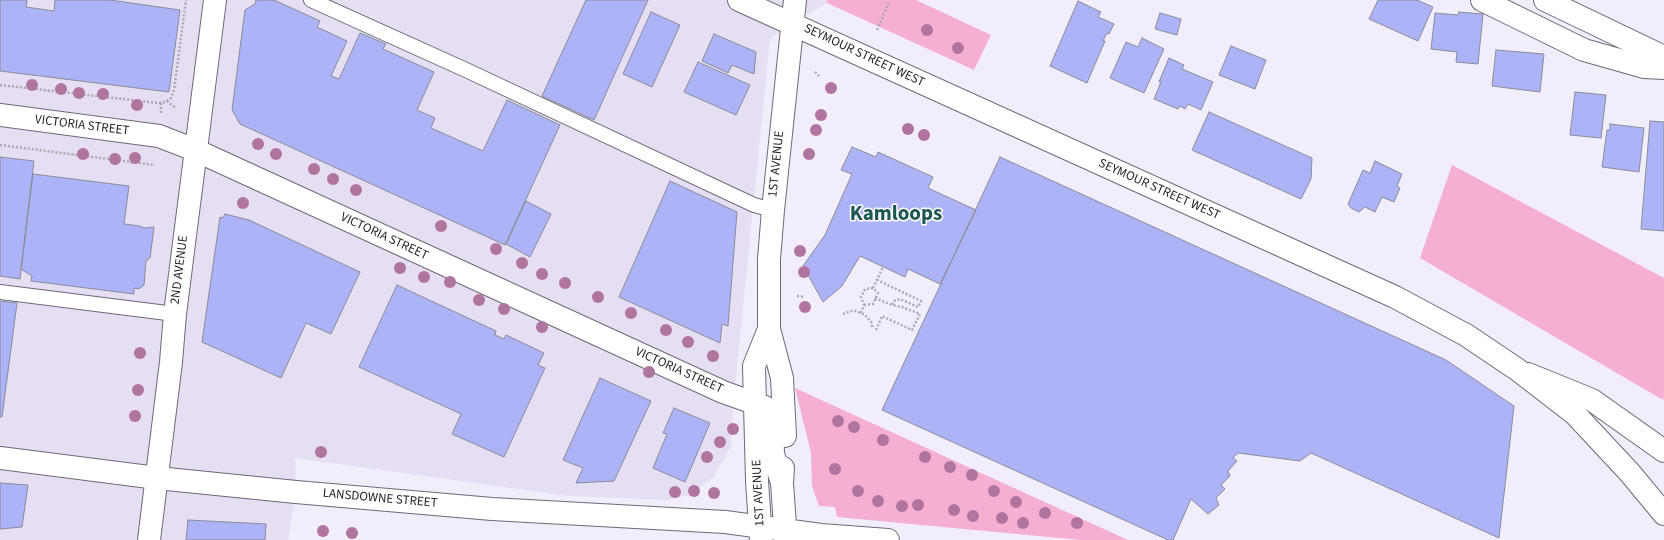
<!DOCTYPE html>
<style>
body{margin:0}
canvas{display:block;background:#f2edfb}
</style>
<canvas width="1664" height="540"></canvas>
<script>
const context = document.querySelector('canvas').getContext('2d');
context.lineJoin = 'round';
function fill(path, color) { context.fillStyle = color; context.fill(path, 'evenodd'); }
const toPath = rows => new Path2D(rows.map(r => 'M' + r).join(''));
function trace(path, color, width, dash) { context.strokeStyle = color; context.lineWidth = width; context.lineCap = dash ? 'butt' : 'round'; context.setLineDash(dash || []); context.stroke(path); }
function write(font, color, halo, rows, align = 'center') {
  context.font = font + ' "Source Sans 3",sans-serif'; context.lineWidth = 3; context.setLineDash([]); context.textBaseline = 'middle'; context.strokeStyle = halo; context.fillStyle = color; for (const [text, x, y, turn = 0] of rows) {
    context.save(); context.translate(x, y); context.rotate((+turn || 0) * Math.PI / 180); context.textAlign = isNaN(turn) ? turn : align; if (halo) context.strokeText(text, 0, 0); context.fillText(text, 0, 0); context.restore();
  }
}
fill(toPath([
 [0,0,827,0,827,3,792,23,770,39,734,396,731,446,714,477,691,494,669,500,569,496,295,458,296,492,288,540,0,540]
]), '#e6dff4');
fill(toPath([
 [827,0,916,0,991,35,974,70,827,3],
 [1452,165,1664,278,1664,397,1663,400,1420,258],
 [795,388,876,425,1128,540,1081,540,837,517,835,507,819,506,812,486,811,453]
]), '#f5afd1');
const building = toPath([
 [0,0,27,0,26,7,54,11,55,0,110,0,180,10,169,92,0,71,0,0],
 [256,0,274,0,320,21,317,27,347,41,331,76,339,79,360,33,386,44,383,49,434,72,417,110,435,118,431,128,483,151,507,100,560,125,505,245,240,124,232,110,245,10,255,4,256,0],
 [586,0,648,0,594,120,542,96,586,0],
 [1378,0,1417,0,1433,7,1418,41,1369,19,1378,0],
 [1078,1,1101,12,1098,17,1114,24,1109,34,1107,33,1103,41,1105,41,1087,83,1050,66,1078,1],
 [651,12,680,25,652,87,623,74,651,12],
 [1459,12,1483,14,1478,64,1456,62,1457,52,1431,49,1435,13,1458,15,1459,12],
 [1160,13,1181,19,1177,35,1155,29,1160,13],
 [714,34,756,52,754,74,732,65,728,73,702,61,714,34],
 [1142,38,1164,49,1144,93,1110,78,1126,42,1138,47,1142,38],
 [1231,46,1266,60,1255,89,1219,75,1231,46],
 [1496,50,1544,54,1540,92,1492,86,1496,50],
 [1169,58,1184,65,1182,69,1213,82,1201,110,1188,104,1185,109,1180,106,1178,109,1154,99,1161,82,1159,82,1169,58],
 [698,62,750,85,736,115,684,92,698,62],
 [1575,92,1606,95,1601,138,1570,135,1575,92],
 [1209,112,1312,158,1311,179,1301,199,1192,150,1209,112],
 [1650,121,1664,122,1664,231,1641,229,1650,121],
 [1610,124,1644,128,1639,172,1602,167,1607,130,1610,130,1610,124],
 [852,147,876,157,878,152,933,177,928,188,976,210,940,284,908,269,905,277,860,256,842,286,823,302,803,266,825,235,852,174,841,170,852,147],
 [0,157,34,161,20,279,0,276,0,157],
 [1000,157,1446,360,1514,406,1499,538,1311,453,1300,461,1238,453,1233,458,1237,461,1228,471,1230,476,1221,485,1225,489,1216,498,1219,505,1208,514,1191,499,1173,540,1168,540,882,410,1000,157],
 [1375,161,1402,174,1397,186,1400,188,1394,202,1382,197,1375,212,1365,207,1359,212,1351,208,1348,204,1363,170,1370,173,1375,161],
 [33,174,129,186,124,224,140,226,144,228,154,227,150,258,146,261,144,285,139,289,134,288,134,294,31,281,32,276,21,269,33,174],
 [670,181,737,212,728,326,722,324,720,343,619,297,670,181],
 [526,201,551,214,530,257,506,244,526,201],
 [225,214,249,220,360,272,331,334,306,323,281,378,202,342,220,217,223,218,225,214],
 [397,285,496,331,495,335,504,339,506,335,544,353,538,365,545,368,504,457,452,434,461,414,359,367,397,285],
 [0,301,17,303,2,417,0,417,0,301],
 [600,378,651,401,614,481,576,483,583,468,563,460,600,378],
 [674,408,710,423,685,482,653,468,667,434,663,433,674,408],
 [0,483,28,485,22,527,0,529,0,483],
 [188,520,266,524,265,540,186,540,188,520]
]);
fill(building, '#acb3f6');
trace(building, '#8a8c99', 1);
const lane = toPath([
 [311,0,466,70,754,205,773,210],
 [0,292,175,314]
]);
const street = toPath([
 [1482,0,1584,50,1644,67,1664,68],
 [1545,0,1664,57],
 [1528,374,1592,400,1664,451],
 [149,540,171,362,175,314,215,0]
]);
const secondary = toPath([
 [739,0,1395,297,1466,335,1518,370,1575,414,1630,473,1664,514],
 [0,115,159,136,195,150,723,392,765,407,772,418,773,454,782,483],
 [785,436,782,378,769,329,769,259,773,210,795,0],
 [0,458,157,478,296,492,492,509,725,522,821,535,888,540],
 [783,468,782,483,786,540],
 [761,540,757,481,754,366,769,329]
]);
trace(lane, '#6e6976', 16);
trace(street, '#6e6976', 24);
trace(secondary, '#6e6976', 24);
trace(toPath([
 [877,30,889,2],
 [815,72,819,76],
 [0,85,158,103,165,102,171,98,174,90,186,0],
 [167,101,176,108],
 [161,113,161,103],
 [0,145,155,165],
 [873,288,883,267],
 [797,296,805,297],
 [875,298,892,305],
 [864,305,873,304,878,293,873,288],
 [861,313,864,305,861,297,865,289,873,288],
 [843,314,851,311,856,311,865,315,872,323,872,328],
 [876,330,882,316,912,330,920,314,902,307,892,305,894,301,900,299,918,307,921,301,877,280]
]), '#aca8b3', 2.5, [2, 2]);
trace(lane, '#fff', 14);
trace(street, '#fff', 22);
trace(secondary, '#fff', 22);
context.fillStyle = '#b0759f';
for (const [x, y] of [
 [927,30],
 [958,48],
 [32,85],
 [831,88],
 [61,89],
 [79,93],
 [103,94],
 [137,105],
 [821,115],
 [908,129],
 [816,130],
 [924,135],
 [258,144],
 [83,154],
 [276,154],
 [809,154],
 [135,158],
 [115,159],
 [314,169],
 [333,179],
 [356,190],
 [243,203],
 [441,226],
 [496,249],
 [800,251],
 [522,263],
 [400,268],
 [804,272],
 [542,274],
 [424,277],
 [450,282],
 [565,283],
 [598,297],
 [479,300],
 [805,307],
 [504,309],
 [631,313],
 [542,327],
 [666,330],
 [688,342],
 [140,353],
 [713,356],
 [649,372],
 [138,390],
 [135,416],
 [838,421],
 [854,427],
 [733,429],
 [883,440],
 [720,442],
 [321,452],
 [707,457],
 [925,457],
 [950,467],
 [835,469],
 [972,475],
 [694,491],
 [858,491],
 [994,491],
 [675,492],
 [714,493],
 [878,501],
 [1016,502],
 [918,505],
 [902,506],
 [954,510],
 [1045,513],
 [973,516],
 [1002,518],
 [1023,523],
 [1077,523],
 [323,531],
 [352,533]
]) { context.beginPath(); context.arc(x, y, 6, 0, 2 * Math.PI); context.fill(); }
write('13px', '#211f24', '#fff', [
 ["SEYMOUR STREET WEST",864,56,25],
 ["VICTORIA STREET",82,126,7],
 ["1ST AVENUE",777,164,-84],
 ["SEYMOUR STREET WEST",1159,190,24],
 ["VICTORIA STREET",384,237,25],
 ["2ND AVENUE",180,270,-83],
 ["VICTORIA STREET",679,371,24],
 ["1ST AVENUE",759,493,-93],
 ["LANSDOWNE STREET",380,499,5]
]);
write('bold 21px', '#1e5852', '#fff', [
 ["Kamloops",896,215]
]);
</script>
